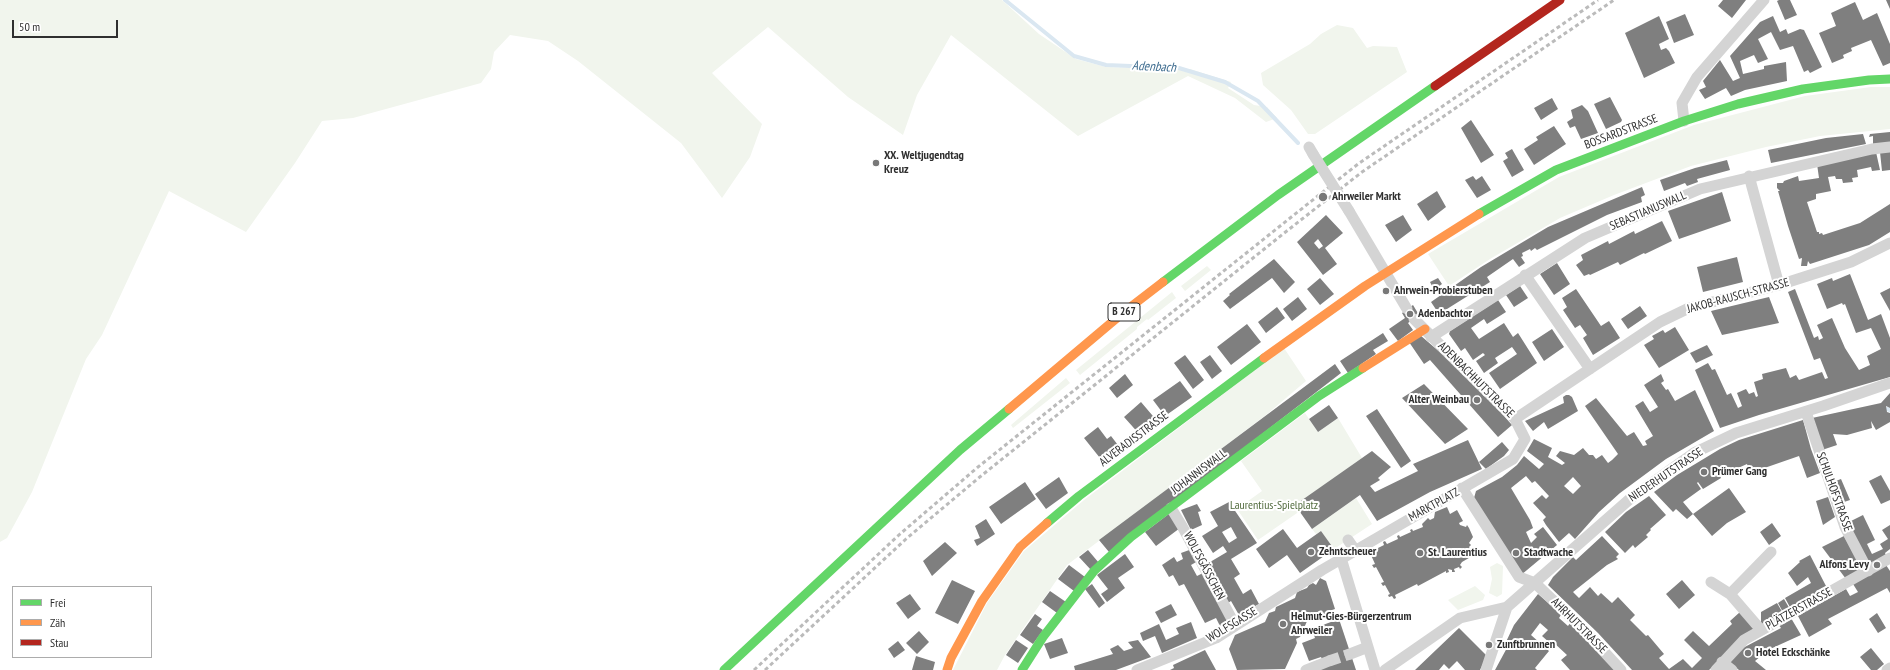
<!DOCTYPE html>
<meta charset="utf-8">
<style>
body{margin:0}
#map{position:relative;width:1890px;height:670px;overflow:hidden;background:#fff;font-family:"PT Sans Narrow",sans-serif}
canvas{display:block}
.legend{position:absolute;left:12px;top:586px;width:140px;height:72px;box-sizing:border-box;background:#fff;border:1px solid #acacac;margin:0;padding:5px 7px;list-style:none;font-size:12px;color:#2f2f2f}
.legend li{display:flex;align-items:center;gap:8px;height:20px}
.legend b{width:20px;border:1px solid #acacac}
.scale{position:absolute;left:12px;top:20px;width:106px;height:18px;box-sizing:border-box;border:2px solid #2f2f2f;border-top:0;padding-left:5px;font-size:12px;line-height:14px;white-space:nowrap;color:#2f2f2f;-webkit-text-stroke:3px #fff;paint-order:stroke}
</style>
<div id="map">
<canvas width="1890" height="670"></canvas>
<ul class="legend">
<li><b style="height:5px;background:#63d668"></b>Frei</li>
<li><b style="height:5px;background:#ff974d"></b>Zäh</li>
<li><b style="height:5px;background:#b3261e"></b>Stau</li>
</ul>
<div class="scale">50 m</div>
</div>
<script>
const context = document.querySelector('canvas').getContext('2d');
context.lineJoin = 'round';
function fill(path, color) { context.fillStyle = color; context.fill(path, 'evenodd'); }
const toPath = rows => new Path2D(rows.map(r => 'M' + r).join(''));
function trace(path, color, width, dash) { context.strokeStyle = color; context.lineWidth = width; context.lineCap = dash ? 'butt' : 'round'; context.setLineDash(dash || []); context.stroke(path); }
function write(font, color, halo, rows, align = 'center') {
  context.font = font + ' "PT Sans Narrow",sans-serif'; context.lineWidth = 4; context.setLineDash([]); context.textBaseline = 'middle'; context.strokeStyle = halo; context.fillStyle = color; for (const [text, x, y, turn = 0] of rows) {
    context.save(); context.translate(x, y); context.rotate((+turn || 0) * Math.PI / 180); context.textAlign = isNaN(turn) ? turn : align; if (halo) context.strokeText(text, 0, 0); context.fillText(text, 0, 0); context.restore();
  }
}
fill(toPath([
 [0,0,1002,0,1039,34,1076,59,1106,67,1178,69,1189,72,1190,69,1231,82,1228,88,1254,105,1267,107,1277,118,1266,122,1235,98,1188,76,1078,136,951,35,917,95,903,135,848,97,768,27,712,73,762,124,750,157,722,198,681,143,578,61,548,41,510,35,494,52,491,69,481,83,353,118,322,121,295,163,246,232,169,191,102,335,86,359,32,492,7,538,0,542],
 [1337,25,1353,28,1367,48,1373,46,1397,47,1407,72,1315,134,1308,134,1291,110,1263,85,1261,73,1310,44,1321,34],
 [1871,87,1890,87,1890,129,1820,136,1766,147,1691,166,1614,195,1560,218,1490,259,1449,286,1428,254,1559,177,1694,125,1805,96],
 [1207,266,1211,270,1185,291,1181,286],
 [1172,292,1176,298,1148,320,1147,319,1137,327,1137,329,1080,375,1076,370],
 [1284,348,1306,381,1266,415,1067,565,1005,655,997,670,953,670,987,603,1024,551,1084,500],
 [1066,378,1070,383,1013,428,1011,425],
 [1305,413,1318,432,1338,418,1362,458,1296,505,1300,511,1258,540,1237,509,1262,491,1241,461],
 [1356,498,1372,524,1334,549,1321,531,1316,534,1312,529],
 [1497,563,1503,566,1502,594,1497,597,1489,593,1492,579,1490,567],
 [1475,586,1485,595,1483,600,1458,610,1448,600]
]), '#f1f5ed');
trace(toPath([
 [1005,0,1074,56,1106,65,1179,68,1225,82,1258,101,1298,143],
 [1887,409,1890,410]
]), '#dae7f1', 4);
fill(toPath([
 [1723,0,1746,0,1732,18,1718,6],
 [1779,0,1790,0,1797,15,1785,20,1777,1],
 [1886,0,1890,0,1890,9],
 [1855,2,1863,20,1877,13,1890,44,1890,63,1883,66,1871,40,1851,48,1852,51,1843,55,1844,58,1832,63,1819,33,1836,26,1831,13],
 [1685,14,1694,35,1674,43,1666,22],
 [1659,16,1669,39,1659,44,1661,50,1666,48,1669,51,1675,63,1644,78,1625,33],
 [1773,16,1780,32,1786,29,1788,34,1800,29,1804,30,1822,67,1810,73,1808,70,1804,72,1793,46,1780,50,1771,32,1758,39,1768,59,1758,63,1754,55,1740,61,1743,74,1764,69,1764,66,1786,62,1787,81,1745,90,1731,96,1726,88,1705,99,1699,90,1706,87,1703,81,1720,60,1733,81,1740,78,1730,56,1760,22],
 [1610,97,1622,120,1621,122,1606,129,1594,104],
 [1552,98,1558,109,1541,120,1534,108],
 [1582,105,1588,111,1598,133,1581,139,1575,126,1570,128,1567,122,1573,118,1571,110],
 [1471,120,1494,155,1481,163,1461,128],
 [1554,126,1566,144,1534,165,1524,149,1538,140,1536,137],
 [1890,132,1890,143,1873,144,1873,136,1869,137,1870,134],
 [1863,134,1866,144,1771,163,1768,150,1826,138],
 [1512,149,1524,170,1512,177,1503,161,1508,158,1505,153],
 [1890,151,1890,170,1882,171,1880,152],
 [1876,152,1880,170,1872,171,1871,167,1857,170,1858,177,1852,178,1853,182,1843,183,1842,179,1836,179,1835,176,1828,177,1831,191,1816,194,1816,199,1807,202,1817,232,1819,232,1819,234,1822,233,1823,235,1860,223,1890,204,1890,232,1869,245,1810,264,1808,261,1807,266,1801,266,1802,258,1799,259,1788,226,1778,191,1780,191,1777,188,1777,183,1783,183,1784,181,1798,176,1799,181,1819,178,1817,164],
 [1727,160,1730,170,1697,179,1698,182,1687,186,1685,183,1664,191,1660,180,1695,168],
 [1473,176,1476,180,1482,176,1491,190,1477,198,1465,180],
 [1642,187,1645,195,1641,197,1642,202,1607,215,1537,250,1535,248,1531,251,1530,249,1522,253,1523,256,1521,257,1525,263,1519,267,1513,259,1487,277,1490,282,1439,314,1431,302,1481,267,1548,227],
 [1437,191,1446,207,1428,221,1417,204],
 [1722,192,1731,221,1679,239,1668,211],
 [1326,215,1343,233,1325,248,1337,264,1323,275,1297,242],
 [1318,239,1323,246,1319,249,1314,243],
 [1403,215,1412,230,1396,242,1385,225],
 [1662,221,1672,241,1645,254,1644,253,1620,265,1618,262,1590,275,1589,274,1584,276,1576,265,1583,260,1581,255,1608,241,1609,244,1634,231,1635,234],
 [1737,257,1743,282,1703,292,1697,267],
 [1274,259,1295,282,1284,293,1272,278,1230,309,1223,301,1230,295,1229,294],
 [1557,263,1570,284,1554,295,1540,274],
 [1850,274,1868,320,1881,314,1890,338,1890,377,1759,415,1720,428,1695,370,1708,363,1712,370,1715,369,1727,395,1731,393,1738,408,1742,406,1737,393,1746,389,1749,394,1754,392,1756,397,1758,396,1754,382,1763,379,1762,374,1786,368,1790,378,1796,375,1799,380,1822,372,1825,379,1828,378,1820,358,1814,360,1788,292,1795,289,1814,338,1818,336,1819,340,1823,338,1817,325,1832,318,1845,348,1859,370,1870,365,1867,356,1881,349,1871,328,1856,333,1845,304,1843,305,1842,303,1827,309,1817,284,1832,278,1833,281],
 [1320,278,1334,294,1320,305,1307,289],
 [1438,278,1442,284,1434,290,1430,282],
 [1520,286,1528,298,1514,307,1506,295],
 [1890,288,1890,311,1880,293],
 [1576,289,1601,326,1609,321,1620,338,1593,355,1583,338,1587,335,1580,325,1575,328,1563,310,1567,307,1562,298],
 [1298,297,1307,309,1292,321,1283,309],
 [1769,297,1779,323,1722,335,1711,311],
 [1498,300,1506,312,1487,324,1484,319,1471,328,1479,339,1504,323,1513,337,1518,333,1537,363,1500,389,1489,373,1517,354,1512,347,1495,358,1498,363,1484,373,1476,361,1485,355,1483,353,1473,360,1465,348,1461,351,1449,334,1450,331],
 [1413,305,1419,315,1408,323,1413,330,1398,341,1389,329,1405,318,1402,313],
 [1640,306,1647,316,1628,329,1621,319],
 [1277,307,1285,318,1266,333,1258,322],
 [1247,324,1261,342,1231,365,1217,347],
 [1675,327,1689,350,1659,368,1644,345,1654,339,1652,336,1663,330,1665,333],
 [1552,329,1564,347,1544,361,1532,342],
 [1383,333,1388,341,1373,350,1376,354,1348,373,1340,361],
 [1420,335,1471,379,1512,425,1498,437,1430,360,1424,364,1409,342],
 [1707,345,1713,355,1696,363,1690,353],
 [1185,355,1204,380,1193,389,1174,363],
 [1210,355,1222,371,1212,379,1200,362],
 [1335,364,1341,373,1109,552,1099,540],
 [1125,374,1133,385,1117,398,1109,388],
 [1661,374,1664,381,1661,383,1666,390,1668,389,1675,401,1695,390,1714,431,1666,459,1620,493,1599,512,1575,539,1569,533,1559,542,1546,525,1543,520,1546,517,1533,503,1542,495,1546,499,1549,496,1535,481,1532,483,1526,476,1511,488,1530,520,1533,528,1526,532,1531,543,1537,537,1534,534,1543,527,1557,545,1521,575,1474,498,1476,491,1502,477,1517,465,1524,456,1539,469,1544,464,1527,451,1534,439,1552,448,1548,457,1562,465,1565,463,1556,456,1560,451,1574,455,1583,448,1589,455,1593,455,1596,459,1602,455,1608,463,1612,460,1618,454,1585,406,1596,398,1627,436,1634,432,1643,446,1647,445,1645,441,1653,436,1635,406,1643,401,1650,412,1658,407,1644,385],
 [1573,477,1581,486,1573,494,1564,486],
 [1180,381,1192,397,1165,416,1153,400],
 [1424,384,1468,429,1445,444,1402,398],
 [1890,393,1890,408,1886,406,1887,412,1890,413,1890,422,1876,430,1871,421,1872,428,1847,435,1833,434,1837,445,1822,450,1812,418,1881,403],
 [1566,395,1569,395,1572,397,1578,411,1548,429,1544,422,1533,431,1525,421,1564,403,1563,397],
 [1141,402,1158,422,1141,436,1124,417],
 [1329,405,1338,418,1318,432,1309,419],
 [1377,409,1411,461,1401,468,1366,416],
 [1803,420,1811,449,1820,473,1807,478,1799,456,1750,473,1747,464,1720,476,1721,478,1703,489,1698,482,1697,483,1701,489,1683,502,1693,514,1729,488,1746,512,1727,523,1712,536,1693,514,1687,519,1676,509,1673,512,1654,492,1677,475,1720,449,1739,440],
 [1098,427,1107,439,1111,436,1121,449,1104,463,1084,438],
 [1468,440,1482,469,1430,492,1377,521,1360,495,1312,529,1295,505,1372,451,1391,467,1378,478,1380,480,1370,486,1375,492,1418,471,1413,464],
 [1502,442,1509,450,1504,456,1486,469,1479,462],
 [1881,475,1890,491,1890,500,1881,504,1869,481],
 [1059,477,1068,493,1046,509,1035,494],
 [1841,479,1850,500,1841,503,1833,482],
 [1025,482,1036,499,1001,524,989,507],
 [1649,496,1666,515,1650,529,1651,530,1646,535,1648,537,1635,548,1633,545,1625,553,1605,532,1626,512],
 [1828,497,1835,517,1823,525,1816,501],
 [1229,502,1257,543,1231,559,1240,574,1234,578,1243,594,1251,589,1259,604,1239,615,1231,601,1228,603,1205,565,1227,552,1223,546,1213,553,1202,536,1218,526,1210,512],
 [1231,527,1237,538,1229,543,1222,532],
 [1197,504,1201,511,1198,512,1202,525,1191,530,1181,510],
 [1447,507,1450,514,1457,510,1463,521,1459,523,1460,525,1466,527,1467,525,1469,528,1473,537,1469,543,1471,545,1469,547,1474,555,1462,562,1460,565,1462,567,1460,569,1459,567,1454,569,1455,572,1452,572,1452,570,1448,569,1449,572,1446,573,1446,571,1418,586,1417,584,1395,595,1396,598,1394,599,1392,596,1389,597,1388,595,1390,594,1385,585,1383,586,1381,583,1384,582,1376,567,1374,568,1372,565,1375,564,1371,555,1369,556,1367,553,1370,552,1368,549,1371,548,1372,551,1384,545,1383,542,1385,541,1387,544,1398,539,1397,536,1399,535,1400,537,1411,532,1410,530,1412,529,1413,531,1423,527,1422,524,1428,518,1430,520,1434,518,1435,512],
 [1170,513,1180,528,1156,546,1145,532],
 [1863,515,1875,540,1867,544,1872,554,1883,549,1880,544,1888,539,1882,530,1890,525,1890,549,1885,553,1887,558,1869,567,1847,523],
 [986,519,995,534,977,546,974,540,980,538,975,526],
 [1772,523,1781,536,1769,545,1760,532],
 [1283,529,1297,548,1321,531,1334,549,1300,573,1287,555,1269,568,1256,549],
 [1602,536,1619,554,1616,557,1618,559,1607,565,1573,592,1579,598,1590,587,1598,596,1601,593,1612,603,1618,597,1635,615,1630,620,1646,636,1648,635,1664,654,1659,658,1669,669,1683,659,1692,668,1702,658,1684,640,1693,631,1709,646,1732,624,1730,621,1740,612,1754,628,1709,670,1632,670,1598,633,1548,585,1553,577,1573,557,1576,560],
 [1844,536,1863,571,1846,579,1822,547],
 [945,542,957,553,932,576,923,561],
 [1192,549,1198,561,1191,565,1197,576,1205,572,1230,620,1220,626,1216,618,1205,623,1184,584,1179,586,1173,575,1169,577,1162,565,1174,557,1177,562,1183,559,1181,553],
 [1088,550,1099,563,1091,570,1079,557],
 [1125,554,1134,567,1118,578,1125,588,1107,602,1101,594,1108,589,1097,575],
 [1810,555,1826,586,1816,591,1818,594,1791,609,1785,598,1811,583,1808,577,1797,586,1788,573,1800,562,1799,561],
 [1069,565,1085,577,1074,591,1058,579],
 [1886,565,1890,571,1890,593,1887,588,1828,619,1832,624,1809,637,1798,616,1846,589,1850,596,1858,592,1853,584],
 [1320,578,1326,581,1335,609,1326,612,1325,615,1320,617,1317,616,1308,619,1300,637,1296,639,1297,643,1285,669,1237,670,1229,649,1235,635,1265,622,1269,613,1275,611,1276,607,1295,598,1297,592,1307,588,1309,585,1313,583,1316,585],
 [952,580,975,591,958,624,935,613],
 [1682,580,1695,595,1679,609,1666,594],
 [1092,584,1105,603,1099,608,1085,589],
 [1050,591,1066,602,1057,613,1042,602],
 [910,594,921,609,908,619,896,603],
 [1538,594,1553,607,1561,615,1559,618,1568,626,1570,623,1616,670,1570,670,1561,660,1567,655,1553,642,1551,644,1542,636,1548,630,1540,623,1531,635,1549,651,1535,668,1537,670,1495,670,1508,646,1505,644,1514,625],
 [1784,599,1791,611,1784,614,1778,603],
 [1777,603,1784,615,1761,626,1761,612],
 [1171,604,1177,615,1161,623,1155,612],
 [1877,613,1886,628,1878,633,1869,619],
 [1035,614,1042,619,1037,626,1043,630,1033,644,1020,635],
 [1791,618,1801,635,1768,650,1755,661,1766,670,1739,670,1728,661,1739,650,1781,628,1779,625],
 [1339,619,1356,670,1319,670,1322,659,1321,657,1309,661,1302,643,1315,638,1312,629],
 [1191,622,1197,638,1162,653,1155,636,1143,641,1140,633,1159,624,1166,640,1179,634,1176,628],
 [1459,628,1487,656,1480,670,1465,670,1457,661,1449,669,1444,664,1439,670,1415,670],
 [919,631,929,642,917,654,906,643],
 [1062,638,1068,653,1050,659,1044,644],
 [1016,640,1028,648,1018,663,1006,655],
 [1138,640,1151,657,1116,670,1075,670,1074,666,1113,654,1110,649,1118,645,1124,651,1133,648,1128,642],
 [898,641,905,650,894,658,888,649],
 [1871,648,1884,664,1877,670,1871,670,1860,657],
 [1205,650,1216,670,1170,670,1174,668,1173,665],
 [916,656,935,662,933,670,912,670]
]), '#7f7f7f');
trace(toPath([
 [1329,661,1350,654]
]), '#d5d5d5', 11, [11, 5.5]);
trace(toPath([
 [1684,121,1682,103,1697,77,1764,0],
 [1309,147,1313,154],
 [1749,176,1779,285],
 [1349,211,1407,309],
 [1525,275,1590,369],
 [1431,337,1585,238,1700,189,1872,149,1890,147],
 [1806,412,1845,527,1868,571],
 [1515,419,1660,322,1689,308,1779,285,1851,262,1890,243],
 [1462,488,1519,577,1535,583,1584,630,1621,670],
 [1171,508,1182,526,1235,625],
 [1348,540,1355,550],
 [1341,558,1375,670],
 [1711,582,1730,594],
 [1761,630,1730,594,1771,552],
 [1350,654,1368,647],
 [1722,662,1732,670],
 [1137,670,1216,638,1322,570,1513,459,1525,439,1515,419,1414,319],
 [1306,670,1329,661],
 [1385,670,1460,618,1507,607],
 [1486,670,1507,607,1631,498,1694,453,1736,433,1823,406,1890,383],
 [1716,670,1744,640,1890,558],
 [1887,670,1890,668]
]), '#d4d4d4', 11);
trace(toPath([
 [1479,214,1556,170,1684,121,1738,104,1803,89,1869,80,1890,79],
 [1163,282,1278,195,1435,86],
 [1047,523,1079,496,1264,358],
 [724,670,960,450,1009,409],
 [1022,670,1043,637,1094,571,1131,537,1319,396,1363,368]
]), '#63d668', 9);
trace(toPath([
 [1264,358,1365,286,1479,214],
 [1363,368,1425,329],
 [1009,409,1124,312,1163,282],
 [947,670,951,658,982,601,1020,547,1047,523]
]), '#ff974d', 9);
trace(toPath([
 [1435,86,1560,0]
]), '#b3261e', 9);
trace(toPath([
 [754,670,900,534,978,467,1319,195,1358,164,1598,0],
 [765,670,906,539,981,476,1283,234,1362,172,1614,0]
]), '#bbb', 3, [4, 3]);
trace(toPath([
 [1313,154,1349,211]
]), '#d4d4d4', 11);
for (const [x, y, r, color] of [
 [876,163,4,"#787878"],
 [1323,197,5,"#787878"],
 [1386,291,4,"#787878"],
 [1410,314,4,"#787878"],
 [1477,400,4,"#787878"],
 [1704,472,4,"#787878"],
 [1311,552,4,"#787878"],
 [1420,553,4,"#787878"],
 [1516,553,4,"#787878"],
 [1877,565,4,"#787878"],
 [1283,624,4,"#787878"],
 [1489,645,4,"#787878"],
 [1748,653,4,"#787878"]
]) { const dot = new Path2D(); dot.arc(x, y, r, 0, 2 * Math.PI); context.fillStyle = color; context.fill(dot); trace(dot, '#fff', 1.5); }
for (const [x, y, w] of [
 [1124,312,32]
]) { const box = new Path2D(); box.roundRect(x - w / 2, y - 9, w, 18, 3); context.fillStyle = '#fff'; context.fill(box); trace(box, '#2f2f2f', 1); }
write('bold 11px', '#2f2f2f', null, [
 ["B 267",1124,312]
]);
write('12px', '#2f2f2f', '#fff', [
 ["BOSSARDSTRASSE",1621,132,-21],
 ["SEBASTIANUSWALL",1648,211,-23],
 ["JAKOB-RAUSCH-STRASSE",1738,296,-15],
 ["ADENBACHHUTSTRASSE",1476,380,45],
 ["ALVERADISSTRASSE",1134,439,-37],
 ["JOHANNISWALL",1199,472,-37],
 ["NIEDERHUTSTRASSE",1666,475,-34],
 ["SCHULHOFSTRASSE",1834,492,70],
 ["MARKTPLATZ",1434,505,-29],
 ["WOLFSGÄSSCHEN",1204,566,62],
 ["PLÄTZERSTRASSE",1799,609,-29],
 ["WOLFSGASSE",1232,625,-31],
 ["AHRHUTSTRASSE",1579,626,45]
]);
write('bold 12px', '#2f2f2f', '#fff', [
 ["XX. Weltjugendtag",884,156],
 ["Kreuz",884,170],
 ["Ahrweiler Markt",1332,197],
 ["Ahrwein-Probierstuben",1394,291],
 ["Adenbachtor",1418,314],
 ["Alter Weinbau",1469,400,"right"],
 ["Prümer Gang",1712,472],
 ["Zehntscheuer",1319,552],
 ["St. Laurentius",1428,553],
 ["Stadtwache",1524,553],
 ["Alfons Levy",1869,565,"right"],
 ["Helmut-Gies-Bürgerzentrum",1291,617],
 ["Ahrweiler",1291,631],
 ["Zunftbrunnen",1497,645],
 ["Hotel Eckschänke",1756,653]
], 'left');
write('12px', '#516b3d', '#fff', [
 ["Laurentius-Spielplatz",1274,506]
]);
write('italic 13px', '#3f6d90', '#fff', [
 ["Adenbach",1154,67,3]
]);
</script>
